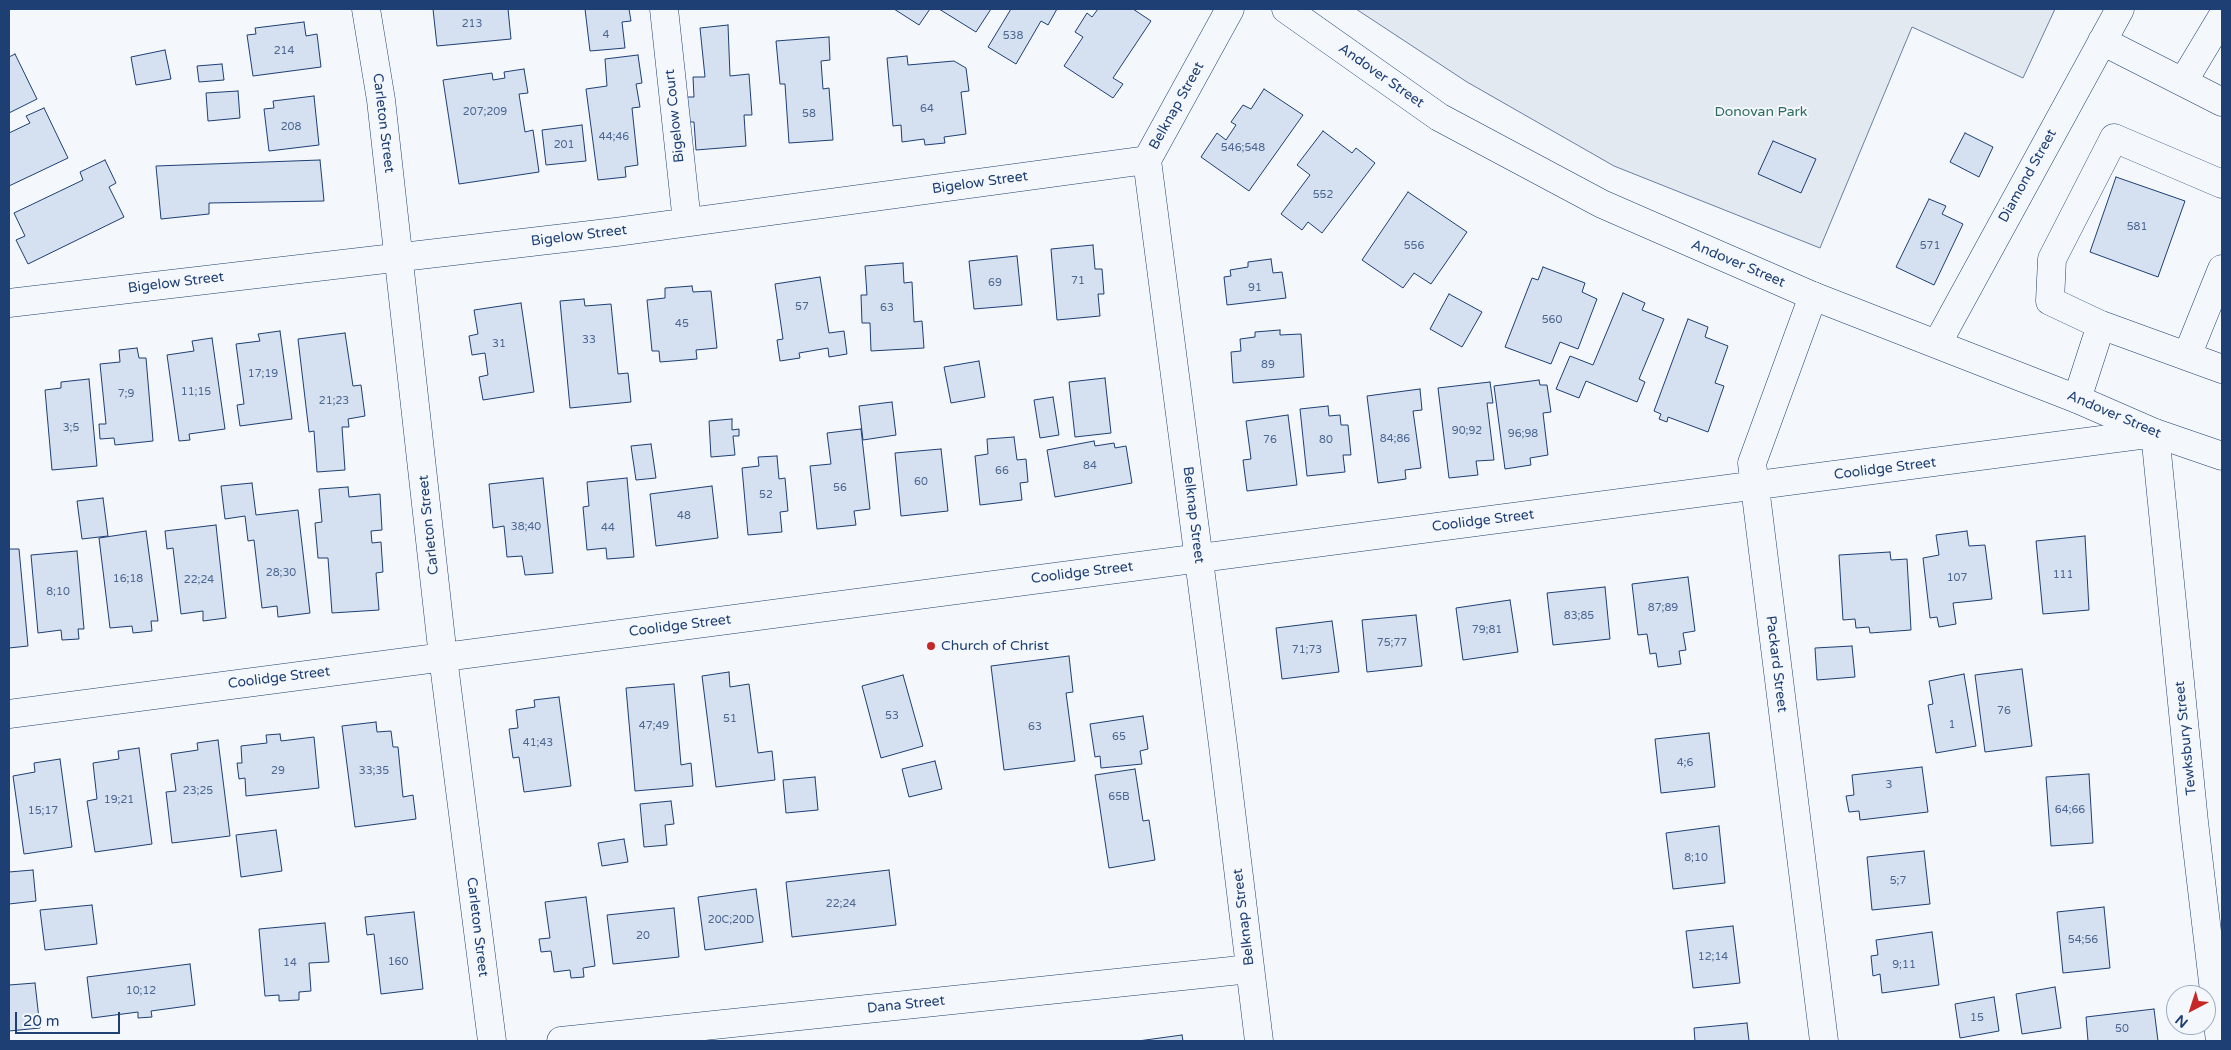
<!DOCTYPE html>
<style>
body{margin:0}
#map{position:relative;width:2231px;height:1050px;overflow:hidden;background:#f4f7fb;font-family:"Varela Round",sans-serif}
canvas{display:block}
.frame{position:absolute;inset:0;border:10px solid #1d3f73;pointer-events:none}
.north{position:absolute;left:2166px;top:985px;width:50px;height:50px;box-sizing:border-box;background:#f4f7fb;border:1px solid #9eadc5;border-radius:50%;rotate:220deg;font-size:14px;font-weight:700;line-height:20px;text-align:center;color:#1d3f73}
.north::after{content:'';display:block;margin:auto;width:18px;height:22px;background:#c62828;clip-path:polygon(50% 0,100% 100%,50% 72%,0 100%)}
.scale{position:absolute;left:15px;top:1012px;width:105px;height:22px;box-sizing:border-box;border:2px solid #1d3f73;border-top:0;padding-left:6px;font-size:15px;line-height:18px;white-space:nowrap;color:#1d3f73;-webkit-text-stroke:4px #f4f7fb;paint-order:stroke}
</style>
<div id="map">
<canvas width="2231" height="1050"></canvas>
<div class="frame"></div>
<div class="north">N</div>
<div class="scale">20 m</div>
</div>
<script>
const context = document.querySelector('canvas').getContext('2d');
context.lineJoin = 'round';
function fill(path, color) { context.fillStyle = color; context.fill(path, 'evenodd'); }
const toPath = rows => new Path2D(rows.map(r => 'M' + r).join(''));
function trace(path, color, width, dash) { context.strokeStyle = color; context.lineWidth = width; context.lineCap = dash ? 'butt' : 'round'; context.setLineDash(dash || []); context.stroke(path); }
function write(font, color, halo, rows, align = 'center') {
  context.font = font + ' "Varela Round",sans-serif'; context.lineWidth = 4; context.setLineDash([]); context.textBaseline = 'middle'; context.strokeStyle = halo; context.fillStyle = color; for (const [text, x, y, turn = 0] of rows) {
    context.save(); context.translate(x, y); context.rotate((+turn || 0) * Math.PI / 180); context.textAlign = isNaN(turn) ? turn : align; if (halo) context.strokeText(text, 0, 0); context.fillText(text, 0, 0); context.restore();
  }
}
const green = toPath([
 [1356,9,2055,9,2023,78,1912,27,1820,248,1614,166,1467,82,1356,9]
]);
fill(green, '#e3e9f0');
trace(green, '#687fa3', 1);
const building = toPath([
 [433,9,508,9,511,39,437,46,433,9],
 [585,9,629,9,631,21,622,22,625,48,590,51,585,9],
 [894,9,930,9,919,25,894,9],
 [939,9,991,9,976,32,939,9],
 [1011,9,1057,9,1048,25,1041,21,1016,64,988,47,1011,9],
 [1098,9,1133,9,1151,21,1113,78,1123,84,1113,98,1064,66,1083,37,1075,32,1087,13,1092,17,1098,9],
 [304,22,306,36,317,34,321,67,253,76,247,35,256,34,255,28,304,22],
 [728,25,730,76,749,74,752,115,744,115,746,146,696,150,694,122,688,122,687,97,694,97,693,77,705,77,700,28,728,25],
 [829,37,830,60,821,61,823,89,829,88,833,140,789,143,785,84,780,84,776,41,829,37],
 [165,50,171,79,136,85,131,57,165,50],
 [15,54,37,99,9,113,9,57,15,54],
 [638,55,642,83,636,84,640,107,632,108,638,165,625,167,626,177,598,180,586,89,607,86,605,59,638,55],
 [907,56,908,65,954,61,966,68,969,91,961,92,966,134,944,137,945,143,925,145,924,139,902,142,901,125,893,126,887,58,907,56],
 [222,64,224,80,199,82,197,66,222,64],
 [524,69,528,93,519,94,525,132,533,130,539,172,459,184,443,80,492,73,493,80,505,78,504,72,524,69],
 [1264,89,1303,115,1249,191,1201,157,1217,133,1226,140,1236,125,1231,122,1243,105,1251,109,1264,89],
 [238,91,240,118,208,121,206,93,238,91],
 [314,96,319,145,269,151,264,109,274,108,273,101,314,96],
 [44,108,68,158,9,186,9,133,30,123,26,116,44,108],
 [582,125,586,161,546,165,542,130,582,125],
 [1323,131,1352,153,1356,148,1375,163,1322,233,1308,222,1302,230,1281,214,1310,175,1297,165,1323,131],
 [1965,133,1993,147,1979,177,1950,162,1965,133],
 [1773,141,1816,159,1801,193,1758,174,1773,141],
 [105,160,116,183,109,187,124,217,28,264,16,240,25,236,14,213,83,180,80,172,105,160],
 [320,160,324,201,209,203,209,214,161,219,156,166,320,160],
 [2116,177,2185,201,2158,277,2090,252,2116,177],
 [1408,192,1467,232,1431,284,1414,273,1403,288,1362,260,1408,192],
 [1929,199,1946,206,1942,214,1963,224,1934,285,1896,267,1929,199],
 [1093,245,1095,269,1102,269,1104,294,1098,294,1100,316,1057,320,1051,249,1093,245],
 [1017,256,1022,305,974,309,969,261,1017,256],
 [1271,259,1273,273,1282,272,1286,298,1227,305,1224,277,1231,276,1230,270,1248,267,1248,262,1271,259],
 [903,263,904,283,912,282,914,322,922,321,924,348,871,351,870,323,862,323,861,295,867,295,865,266,903,263],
 [1543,267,1585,283,1582,292,1597,299,1578,349,1560,342,1551,364,1505,347,1532,278,1538,280,1543,267],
 [820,277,829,333,844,331,847,354,829,357,828,348,799,353,800,358,780,361,777,340,783,339,775,284,820,277],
 [692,286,693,292,711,291,717,348,696,350,697,359,660,362,659,351,652,351,647,300,665,298,665,288,692,286],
 [1623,293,1645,303,1642,310,1664,319,1639,379,1645,382,1637,402,1586,381,1579,398,1556,389,1570,356,1593,365,1623,293],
 [1449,294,1482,312,1462,347,1430,329,1449,294],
 [584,299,585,306,611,304,618,374,628,373,631,402,570,408,560,301,584,299],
 [521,303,534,392,483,400,479,377,488,375,485,353,472,355,469,336,478,334,474,310,521,303],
 [1688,319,1708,327,1705,337,1728,346,1715,383,1724,386,1708,432,1668,417,1667,422,1659,419,1661,414,1654,411,1688,319],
 [1280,330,1280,335,1301,334,1304,377,1233,383,1231,352,1241,351,1240,339,1255,337,1255,332,1280,330],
 [280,331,292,419,240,426,237,405,244,404,236,344,260,341,258,334,280,331],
 [345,333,353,386,361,385,365,416,348,419,349,427,342,427,345,470,317,472,314,431,309,432,298,339,345,333],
 [212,338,225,429,189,434,190,440,179,441,167,355,194,351,192,341,212,338],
 [137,348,139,358,146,358,153,441,115,445,114,438,100,439,99,424,106,424,100,364,120,362,119,350,137,348],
 [979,361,985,397,951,403,944,367,979,361],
 [1105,378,1111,433,1075,437,1069,382,1105,378],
 [89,379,97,466,52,470,45,390,61,388,61,382,89,379],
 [1539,380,1540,385,1547,385,1551,412,1543,413,1548,455,1530,458,1531,465,1505,469,1494,386,1539,380],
 [1490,382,1493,403,1487,403,1494,460,1476,461,1478,475,1449,478,1438,388,1490,382],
 [1420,389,1422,410,1413,411,1421,468,1405,470,1406,479,1378,483,1367,396,1420,389],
 [1053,397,1059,435,1040,438,1034,400,1053,397],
 [892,402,896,435,863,440,859,406,892,402],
 [1328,406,1329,416,1340,415,1341,425,1348,425,1351,455,1343,455,1345,472,1307,476,1300,409,1328,406],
 [1288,415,1297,485,1247,491,1243,460,1251,459,1246,421,1288,415],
 [732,419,732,430,739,429,739,436,733,436,735,455,711,457,709,421,732,419],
 [861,429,870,509,854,511,856,525,817,529,810,466,831,464,827,433,861,429],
 [1014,437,1017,460,1026,459,1028,482,1020,483,1022,500,980,505,975,456,988,454,987,439,1014,437],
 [1094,441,1095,446,1114,443,1115,448,1126,446,1132,483,1055,497,1047,450,1094,441],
 [651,444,656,478,636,480,631,446,651,444],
 [941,449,948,511,901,516,895,453,941,449],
 [777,456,779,479,785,478,788,511,780,512,782,532,748,535,742,468,759,466,758,457,777,456],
 [543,478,553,573,525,575,522,556,507,557,504,526,493,528,489,484,543,478],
 [627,478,634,557,607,559,606,548,587,550,583,507,589,506,587,482,627,478],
 [252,483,256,515,298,510,310,613,278,617,277,606,262,608,254,540,248,541,245,516,225,519,221,486,252,483],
 [712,486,718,538,656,546,650,494,712,486],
 [348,487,349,497,380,494,382,530,371,531,372,543,381,542,383,572,376,573,379,610,332,613,328,558,318,558,315,523,322,522,319,489,348,487],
 [103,498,108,536,82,539,77,501,103,498],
 [216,525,226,618,203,621,203,611,181,614,173,548,167,549,165,531,216,525],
 [146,531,158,621,151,621,152,631,133,633,132,626,110,628,99,538,146,531],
 [1967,531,1969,546,1985,545,1992,599,1953,603,1956,624,1939,627,1937,617,1930,618,1923,558,1939,555,1936,535,1967,531],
 [2085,536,2089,610,2043,614,2036,541,2085,536],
 [9,549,19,549,28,646,9,648,9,549],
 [77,551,84,629,78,629,79,639,62,640,61,630,38,633,31,555,77,551],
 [1890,552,1891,560,1907,559,1911,630,1870,633,1869,627,1856,628,1855,619,1843,620,1839,555,1890,552],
 [1688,577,1695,631,1683,633,1686,650,1679,651,1681,664,1658,667,1656,653,1650,654,1647,634,1638,635,1632,584,1688,577],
 [1605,587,1610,639,1553,645,1547,593,1605,587],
 [1510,600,1518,652,1463,660,1456,608,1510,600],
 [1416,615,1422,666,1367,672,1362,620,1416,615],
 [1332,621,1339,672,1282,679,1276,628,1332,621],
 [1852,646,1855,677,1817,680,1815,648,1852,646],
 [1069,656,1073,692,1066,693,1075,761,1004,770,991,666,1069,656],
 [2022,669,2032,746,1985,752,1975,675,2022,669],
 [729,672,730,687,749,684,758,753,772,751,775,780,716,787,702,676,729,672],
 [1964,674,1976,746,1936,753,1928,705,1933,704,1929,681,1964,674],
 [903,675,923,746,881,758,862,686,903,675],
 [674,684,681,765,691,763,693,786,635,791,626,688,674,684],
 [559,697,571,786,524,792,519,757,513,758,509,729,518,728,516,710,535,707,534,700,559,697],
 [1143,716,1148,749,1140,751,1142,764,1101,768,1100,756,1095,757,1090,724,1143,716],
 [376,722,377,732,391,731,393,747,398,747,403,797,413,795,416,819,355,827,342,726,376,722],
 [1709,733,1715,787,1661,793,1655,739,1709,733],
 [280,734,281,741,314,737,319,788,246,796,245,778,239,779,237,763,242,763,241,746,267,743,266,735,280,734],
 [218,740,230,836,172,843,166,792,176,791,171,754,198,750,197,743,218,740],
 [139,748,152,844,95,852,87,801,97,799,93,763,119,759,118,751,139,748],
 [60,759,72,847,24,854,13,776,35,772,34,763,60,759],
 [935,761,942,789,909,797,902,769,935,761],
 [1922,767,1928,812,1860,820,1859,811,1849,812,1846,796,1854,795,1852,775,1922,767],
 [1135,769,1143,821,1149,820,1155,860,1109,868,1095,775,1135,769],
 [2089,774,2093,843,2051,846,2046,777,2089,774],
 [815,777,818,810,786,813,783,780,815,777],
 [671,801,674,824,665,825,667,845,644,847,640,804,671,801],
 [1719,826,1725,883,1673,889,1666,833,1719,826],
 [276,830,282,871,241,877,236,835,276,830],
 [624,839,628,862,602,866,598,843,624,839],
 [1924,851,1930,904,1872,910,1867,857,1924,851],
 [33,870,36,901,9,904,9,872,33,870],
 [889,870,896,925,792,937,786,882,889,870],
 [756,889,763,942,705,950,698,897,756,889],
 [586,897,595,966,583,968,584,977,571,978,570,970,554,972,551,951,541,952,539,939,550,938,545,902,586,897],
 [92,905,97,944,45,950,40,910,92,905],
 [2104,907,2110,968,2063,973,2057,912,2104,907],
 [674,908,679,957,613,964,607,915,674,908],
 [414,912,423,989,381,994,374,934,367,935,365,917,414,912],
 [325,923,329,962,309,963,311,991,299,992,299,1000,279,1001,279,995,265,996,259,929,325,923],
 [1733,926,1740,983,1693,988,1686,931,1733,926],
 [1932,932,1939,985,1882,993,1880,974,1873,976,1871,956,1878,955,1876,940,1932,932],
 [190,964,195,1005,151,1011,152,1017,138,1018,138,1012,92,1018,87,977,190,964],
 [35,983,40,1028,9,1031,9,985,35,983],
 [2055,987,2061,1028,2022,1034,2016,994,2055,987],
 [1994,997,1999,1031,1960,1038,1955,1004,1994,997],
 [2154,1009,2158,1041,2088,1041,2086,1017,2154,1009],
 [1747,1023,1749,1041,1695,1041,1694,1028,1747,1023],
 [1182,1035,1183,1041,1138,1041,1182,1035]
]);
fill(building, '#d5e0f0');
trace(building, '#1d3f73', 1);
const minor = toPath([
 [366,9,381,100,443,657,492,1041],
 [664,9,687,222],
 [1230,9,1147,160,1223,745,1259,1041],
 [2102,41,2222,102],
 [2183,82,2222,17],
 [1813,296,1752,463,1824,1041],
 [9,303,616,232,1147,160],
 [2101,325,2222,369],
 [1937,344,2120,9],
 [2187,356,2222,269],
 [2077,399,2101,325,2050,301,2052,259,2114,138,2222,184],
 [9,714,2155,433,2194,822,2220,1041],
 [561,1041,1250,969]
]);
const major = toPath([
 [1286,9,1439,117,1602,204,1813,296,2077,399,2155,433,2222,456]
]);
trace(minor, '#1d3f73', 29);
trace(major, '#1d3f73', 29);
trace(minor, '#f4f7fb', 28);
trace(major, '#f4f7fb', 28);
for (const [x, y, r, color] of [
 [931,646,5,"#c62828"]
]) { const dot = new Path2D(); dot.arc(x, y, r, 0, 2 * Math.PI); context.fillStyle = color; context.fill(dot); trace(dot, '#f4f7fb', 2); }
write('11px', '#4b6792', null, [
 ["213",472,24],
 ["4",606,35],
 ["538",1013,36],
 ["214",284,51],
 ["64",927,109],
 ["207;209",485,112],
 ["58",809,114],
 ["208",291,127],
 ["44;46",614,137],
 ["201",564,145],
 ["546;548",1243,148],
 ["552",1323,195],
 ["581",2137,227],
 ["556",1414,246],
 ["571",1930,246],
 ["71",1078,281],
 ["69",995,283],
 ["91",1255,288],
 ["57",802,307],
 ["63",887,308],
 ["560",1552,320],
 ["45",682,324],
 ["33",589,340],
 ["31",499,344],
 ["89",1268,365],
 ["17;19",263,374],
 ["11;15",196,392],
 ["7;9",126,394],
 ["21;23",334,401],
 ["3;5",71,428],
 ["90;92",1467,431],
 ["96;98",1523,434],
 ["84;86",1395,439],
 ["76",1270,440],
 ["80",1326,440],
 ["84",1090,466],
 ["66",1002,471],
 ["60",921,482],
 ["56",840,488],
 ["52",766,495],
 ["48",684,516],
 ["38;40",526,527],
 ["44",608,528],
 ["28;30",281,573],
 ["111",2063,575],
 ["107",1957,578],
 ["16;18",128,579],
 ["22;24",199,580],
 ["8;10",58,592],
 ["87;89",1663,608],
 ["83;85",1579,616],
 ["79;81",1487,630],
 ["75;77",1392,643],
 ["71;73",1307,650],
 ["76",2004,711],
 ["53",892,716],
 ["51",730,719],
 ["1",1952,725],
 ["47;49",654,726],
 ["63",1035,727],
 ["65",1119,737],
 ["41;43",538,743],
 ["4;6",1685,763],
 ["29",278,771],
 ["33;35",374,771],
 ["3",1889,785],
 ["23;25",198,791],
 ["65B",1119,797],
 ["19;21",119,800],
 ["64;66",2070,810],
 ["15;17",43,811],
 ["8;10",1696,858],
 ["5;7",1898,881],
 ["22;24",841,904],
 ["20C;20D",731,920],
 ["20",643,936],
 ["54;56",2083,940],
 ["12;14",1713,957],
 ["160",398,962],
 ["14",290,963],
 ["9;11",1904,965],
 ["10;12",141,991],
 ["15",1977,1018],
 ["50",2122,1029]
]);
write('14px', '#1d3f73', '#f4f7fb', [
 ["Andover Street",1381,76,35],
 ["Belknap Street",1177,106,-61],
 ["Bigelow Court",675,116,-96],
 ["Carleton Street",383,123,83],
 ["Diamond Street",2028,176,-61],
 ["Bigelow Street",980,183,-8],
 ["Bigelow Street",579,236,-7],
 ["Andover Street",1738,264,23],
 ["Bigelow Street",176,283,-7],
 ["Andover Street",2114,415,23],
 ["Coolidge Street",1885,469,-7],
 ["Belknap Street",1193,515,83],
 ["Coolidge Street",1483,521,-7],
 ["Carleton Street",429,525,-96],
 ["Coolidge Street",1082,573,-7],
 ["Coolidge Street",680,626,-7],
 ["Packard Street",1776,664,83],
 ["Coolidge Street",279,678,-7],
 ["Tewksbury Street",2186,738,-96],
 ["Belknap Street",1244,917,-97],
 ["Carleton Street",477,927,83],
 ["Dana Street",906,1005,-6]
]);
write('14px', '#2c6c60', '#f4f7fb', [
 ["Donovan Park",1761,112]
]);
write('14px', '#1d3f73', '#f4f7fb', [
 ["Church of Christ",941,646]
], 'left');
</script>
